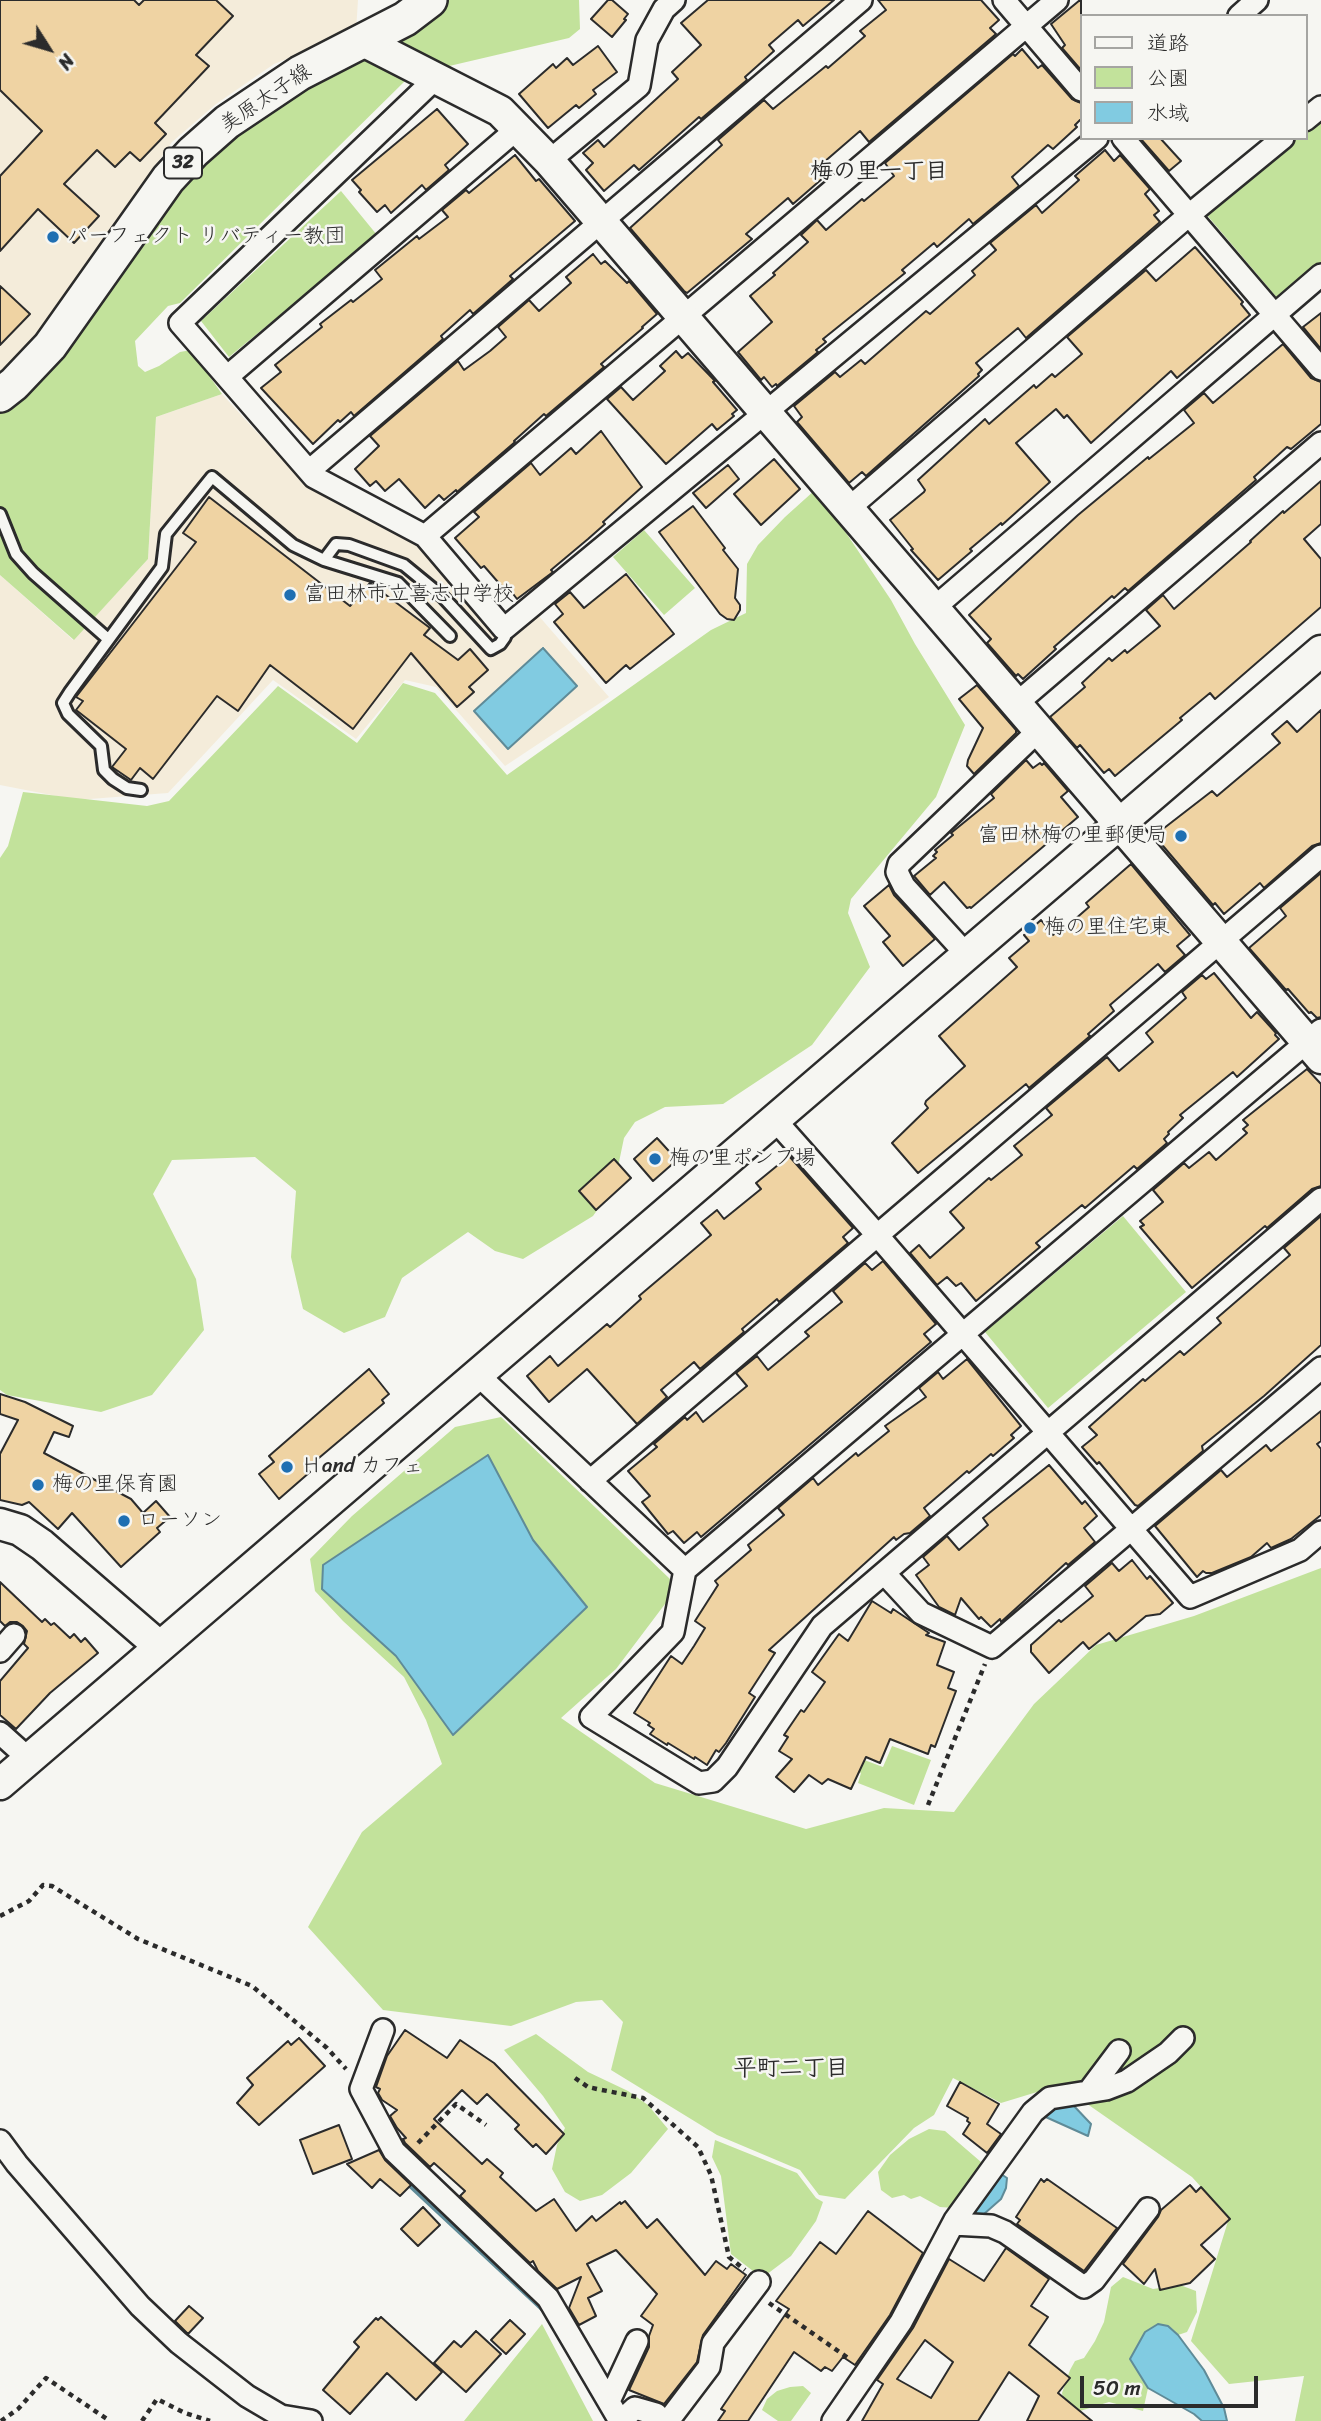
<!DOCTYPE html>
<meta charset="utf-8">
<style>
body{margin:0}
#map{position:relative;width:1321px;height:2421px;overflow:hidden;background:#f6f6f2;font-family:Sriracha,"Klee One",sans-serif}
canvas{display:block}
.legend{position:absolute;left:1080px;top:14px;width:228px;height:126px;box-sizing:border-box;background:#f6f6f2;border:2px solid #a5a5a2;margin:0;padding:9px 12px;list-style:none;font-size:21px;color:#2b2b2b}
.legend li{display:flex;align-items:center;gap:14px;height:35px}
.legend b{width:35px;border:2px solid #a5a5a2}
.north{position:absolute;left:14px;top:14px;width:70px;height:70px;-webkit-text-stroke:5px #f6f6f2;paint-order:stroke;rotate:127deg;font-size:19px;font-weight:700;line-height:28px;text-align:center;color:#2b2b2b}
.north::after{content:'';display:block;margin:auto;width:24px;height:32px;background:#2b2b2b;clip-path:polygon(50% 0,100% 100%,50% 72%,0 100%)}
.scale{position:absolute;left:1080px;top:2376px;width:178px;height:32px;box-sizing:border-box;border:4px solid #2b2b2b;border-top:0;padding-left:9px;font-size:21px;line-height:24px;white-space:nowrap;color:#2b2b2b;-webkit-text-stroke:5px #f6f6f2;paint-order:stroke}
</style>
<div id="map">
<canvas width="1321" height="2421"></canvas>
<ul class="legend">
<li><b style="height:9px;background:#f6f6f2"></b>道路</li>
<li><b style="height:19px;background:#c2e29b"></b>公園</li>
<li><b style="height:19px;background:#81cbe1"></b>水域</li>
</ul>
<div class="north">N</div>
<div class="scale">50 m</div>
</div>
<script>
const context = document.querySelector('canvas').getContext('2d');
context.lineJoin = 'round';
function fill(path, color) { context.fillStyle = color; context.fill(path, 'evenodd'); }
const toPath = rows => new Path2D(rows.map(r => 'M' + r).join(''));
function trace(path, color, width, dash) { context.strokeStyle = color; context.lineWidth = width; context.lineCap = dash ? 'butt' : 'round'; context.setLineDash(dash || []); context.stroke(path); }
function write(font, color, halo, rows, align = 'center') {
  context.font = font + ' Sriracha,"Klee One",sans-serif'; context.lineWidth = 5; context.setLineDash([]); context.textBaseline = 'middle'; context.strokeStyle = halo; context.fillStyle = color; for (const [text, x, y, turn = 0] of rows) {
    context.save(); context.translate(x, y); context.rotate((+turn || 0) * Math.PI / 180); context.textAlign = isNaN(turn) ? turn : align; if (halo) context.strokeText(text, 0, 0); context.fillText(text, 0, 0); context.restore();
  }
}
fill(toPath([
 [0,0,358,0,356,31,274,64,216,104,172,142,40,332,0,373],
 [222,394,298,477,417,539,507,642,538,615,609,697,505,766,436,687,405,680,356,739,273,680,168,793,77,800,0,785,0,575,73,640,148,559,156,417]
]), '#f4ecda');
fill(toPath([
 [447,0,579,0,580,29,569,38,445,67,399,40],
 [357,57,405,81,180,303,168,306,135,341,138,366,145,372,159,366,180,352,191,350,222,394,156,417,148,559,74,640,0,575,0,407,25,386,93,314,123,268,207,153,238,123],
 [1321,118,1321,262,1278,299,1206,214,1297,138,1305,138,1305,131],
 [341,191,377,235,229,357,201,321],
 [815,490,830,509,891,600,915,644,965,725,936,797,851,899,848,913,870,967,812,1045,723,1104,665,1107,635,1122,624,1138,614,1186,593,1216,523,1259,495,1251,468,1232,402,1278,385,1317,344,1333,303,1309,291,1257,296,1191,255,1157,172,1160,153,1194,196,1279,204,1330,152,1395,101,1412,7,1395,0,1390,0,858,8,846,23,792,147,806,169,801,278,686,357,743,403,683,435,693,507,775,711,630,746,613,747,564,758,545,785,517],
 [644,530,695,588,664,615,613,557],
 [1123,1216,1186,1292,1048,1408,985,1332],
 [501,1417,670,1579,668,1600,616,1669,561,1718,655,1783,806,1829,884,1808,954,1812,1034,1704,1096,1645,1194,1616,1321,1568,1321,2421,1295,2421,1304,2376,1229,2384,1191,2341,1229,2218,1192,2177,1060,2085,1001,2103,953,2078,934,2115,914,2128,845,2199,819,2195,800,2170,717,2135,611,2070,623,2022,602,2000,576,2002,511,2026,383,2010,308,1927,362,1832,442,1764,426,1720,404,1677,343,1621,315,1591,310,1559,352,1516,455,1427],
 [892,1746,931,1760,914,1805,858,1783,861,1773,844,1766,848,1754,883,1767],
 [536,2034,588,2072,628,2091,648,2105,668,2129,631,2173,602,2195,580,2201,565,2192,552,2169,557,2145,565,2128,543,2096,504,2050],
 [929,2129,945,2131,981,2162,977,2177,954,2208,940,2207,920,2196,911,2199,904,2195,892,2198,881,2190,878,2172,890,2155,909,2139],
 [715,2140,797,2173,816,2198,823,2202,816,2221,791,2256,762,2278,731,2254,721,2176,712,2157],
 [1123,2277,1153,2289,1180,2285,1196,2291,1197,2312,1187,2332,1178,2335,1168,2326,1145,2332,1130,2359,1148,2388,1143,2411,1109,2402,1080,2411,1066,2412,1062,2393,1070,2370,1075,2361,1084,2358,1095,2341,1104,2322,1111,2287],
 [542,2324,593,2421,464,2421],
 [803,2386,811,2393,791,2421,778,2421,762,2410,767,2399,777,2391,790,2387]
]), '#c2e29b');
const water = toPath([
 [543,648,577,686,508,749,474,711,543,648],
 [488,1455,533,1540,587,1607,453,1735,396,1656,322,1589,323,1565,488,1455],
 [1061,2097,1073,2105,1091,2124,1088,2136,1039,2114,1061,2097],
 [998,2172,1007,2178,1006,2188,1001,2199,984,2214,970,2218,971,2209,998,2172],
 [1158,2324,1168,2326,1178,2335,1204,2370,1224,2408,1227,2421,1202,2421,1194,2414,1148,2388,1130,2359,1145,2332,1158,2324]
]);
fill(water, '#81cbe1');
trace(water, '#5f8b98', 2);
trace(toPath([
 [396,2171,546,2311]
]), '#5f8b98', 7);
const building = toPath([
 [0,0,134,0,139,5,144,0,216,0,233,16,196,55,209,66,155,123,166,134,140,161,130,152,115,167,97,150,64,184,99,216,74,243,38,209,0,251,0,176,42,131,0,90,0,0],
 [608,0,612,0,628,14,624,19,626,20,612,37,591,19,608,0],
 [708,0,834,0,803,26,798,20,769,45,774,51,745,77,747,80,701,119,699,117,639,170,634,165,604,191,586,170,593,163,583,153,598,140,604,147,678,79,672,72,701,45,681,23,708,0],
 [878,0,981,0,999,20,990,28,996,34,869,142,860,131,816,169,823,178,793,204,788,198,746,234,752,239,687,293,684,291,630,228,722,145,718,140,764,100,773,109,826,66,828,68,865,36,860,31,886,10,878,0],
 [1080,0,1081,0,1081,70,1062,48,1065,45,1051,24,1080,0],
 [598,46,617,72,593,90,596,94,579,108,576,105,548,128,519,94,553,64,556,68,567,58,573,65,598,46],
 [1022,49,1038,68,1042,65,1072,99,1081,103,1081,119,1075,125,1077,127,1053,149,1048,145,1012,177,1019,186,973,224,969,219,937,247,934,243,902,270,905,273,823,339,826,342,816,350,818,352,777,386,776,384,772,387,764,377,761,380,738,352,772,322,750,296,775,275,773,273,808,242,801,235,817,220,826,230,862,199,864,201,894,176,885,163,1013,54,1015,56,1022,49],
 [437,109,468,144,445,165,449,170,426,190,422,185,391,213,385,205,377,212,359,192,361,190,352,180,437,109],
 [1140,138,1160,138,1181,161,1169,171,1140,138],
 [1105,150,1114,161,1120,155,1150,189,1145,194,1159,211,1154,215,1160,222,1026,338,1018,328,976,363,982,370,978,374,979,376,866,476,862,472,849,483,797,422,802,417,794,406,835,372,840,377,861,360,865,364,926,311,930,314,975,275,972,271,996,250,990,243,1036,205,1042,213,1079,180,1075,176,1105,150],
 [515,155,536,181,539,179,575,221,510,276,513,279,473,314,470,310,441,336,443,339,354,416,351,412,340,422,338,420,313,444,261,388,281,372,275,365,322,327,320,324,351,300,353,302,382,279,375,270,417,236,419,239,448,217,442,210,466,190,469,193,515,155],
 [1195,247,1243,302,1241,304,1250,315,1177,378,1171,371,1091,443,1067,415,1064,418,1056,409,1016,443,1050,482,1002,525,1001,523,970,549,972,551,938,580,911,550,913,549,890,520,924,492,925,490,918,480,985,419,989,424,1034,385,1036,388,1052,374,1055,377,1082,354,1067,337,1146,270,1156,281,1195,247],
 [593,254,601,264,605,261,627,283,629,281,657,314,642,327,643,328,601,364,604,367,546,416,544,414,514,441,515,442,457,492,456,490,444,500,439,495,425,508,399,479,385,491,376,481,370,486,355,469,379,446,370,436,458,361,464,370,490,351,506,337,498,327,529,300,539,311,571,283,566,277,593,254],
 [0,286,30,314,0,345,0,286],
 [1321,313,1321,349,1303,327,1321,313],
 [1283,344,1311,378,1321,382,1321,424,1291,449,1287,447,1254,477,1256,480,1128,591,1125,588,1114,598,1112,596,1054,647,1056,649,1023,679,1018,674,1016,676,987,643,991,639,969,615,1078,515,1148,457,1149,459,1194,423,1184,410,1204,393,1213,403,1283,344],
 [676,351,682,358,688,353,715,381,713,382,737,410,732,414,734,416,717,430,712,424,666,464,607,399,621,387,633,400,665,371,660,366,676,351],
 [601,431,642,487,603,522,605,524,588,539,551,570,553,572,517,599,507,586,504,589,484,566,481,568,455,538,479,517,474,512,531,463,540,475,571,448,576,454,601,431],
 [774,459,800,489,761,525,734,494,774,459],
 [728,465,739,479,706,508,693,493,728,465],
 [1321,481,1321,524,1304,539,1321,559,1321,607,1215,699,1210,693,1180,718,1182,720,1115,776,1109,769,1104,773,1080,745,1077,748,1050,717,1085,687,1082,683,1109,658,1112,661,1125,650,1127,653,1160,626,1146,610,1163,595,1174,609,1251,542,1250,541,1283,511,1284,513,1321,481],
 [209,497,350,606,370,583,430,628,424,635,458,660,470,649,488,670,469,687,474,692,457,707,411,653,353,729,270,665,238,711,217,696,153,779,140,768,131,780,112,767,126,749,76,710,83,701,76,697,196,542,183,533,209,497],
 [693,506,725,548,723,550,738,569,735,598,740,605,740,610,734,620,727,619,720,614,659,532,693,506],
 [626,574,674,634,630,669,626,665,606,683,554,622,563,614,555,604,570,592,584,608,626,574],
 [977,685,1016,730,1016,733,974,774,967,766,968,760,983,728,959,699,977,685],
 [1321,710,1321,843,1312,846,1264,888,1260,883,1224,914,1215,903,1213,905,1158,840,1162,836,1159,832,1212,791,1217,796,1280,743,1272,734,1287,721,1297,732,1321,710],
 [1026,760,1033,768,1040,763,1042,765,1044,763,1068,791,1061,797,1078,817,971,908,970,907,967,908,944,882,930,895,914,876,936,858,933,856,937,852,935,850,953,835,951,833,994,798,991,794,1026,760],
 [1131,864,1190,935,1177,946,1185,955,1165,972,1158,964,1110,1005,1114,1011,1088,1034,1090,1036,1029,1088,1026,1084,918,1173,892,1143,928,1108,925,1104,926,1101,965,1066,939,1036,1017,967,1009,958,1029,941,1024,935,1041,920,1053,935,1057,932,1058,934,1089,907,1086,903,1131,864],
 [1321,873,1321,1017,1317,1018,1311,1012,1309,1013,1288,989,1286,990,1249,948,1286,916,1280,908,1321,873],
 [889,885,894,895,935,939,903,966,883,942,890,936,864,906,889,885],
 [1214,973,1251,1018,1257,1012,1276,1033,1275,1035,1279,1039,1237,1077,1233,1072,1180,1115,1183,1118,1168,1132,1169,1134,1164,1139,1167,1143,1137,1169,1134,1166,1085,1208,1082,1205,1036,1243,1040,1247,976,1301,961,1283,956,1286,947,1277,937,1285,910,1253,919,1245,930,1258,964,1228,950,1212,989,1178,991,1180,1022,1155,1014,1146,1052,1115,1046,1108,1107,1057,1119,1071,1153,1042,1146,1033,1186,998,1182,992,1202,975,1206,979,1214,973],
 [1307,1069,1321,1084,1321,1186,1312,1189,1267,1228,1265,1226,1192,1288,1140,1227,1144,1225,1140,1221,1163,1202,1153,1190,1184,1163,1189,1168,1209,1152,1216,1160,1247,1133,1243,1129,1248,1125,1243,1120,1307,1069],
 [657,1138,677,1160,653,1181,634,1159,657,1138],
 [789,1156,853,1228,843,1237,848,1243,779,1302,777,1299,742,1329,744,1332,700,1369,694,1362,661,1390,667,1397,637,1424,587,1369,549,1402,527,1376,550,1356,558,1366,607,1324,610,1327,641,1299,639,1296,711,1235,701,1223,717,1210,724,1219,761,1189,756,1183,789,1156],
 [614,1159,631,1178,596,1210,579,1191,614,1159],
 [1321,1216,1321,1345,1264,1396,1202,1446,1203,1451,1138,1506,1135,1505,1099,1462,1097,1464,1082,1447,1097,1435,1089,1427,1143,1379,1145,1381,1180,1351,1184,1355,1221,1323,1217,1318,1290,1255,1284,1248,1321,1216],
 [883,1261,936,1324,924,1334,931,1342,701,1537,697,1532,684,1543,673,1531,668,1534,642,1502,650,1496,628,1471,657,1447,654,1444,685,1417,687,1420,696,1412,703,1422,747,1386,736,1373,757,1356,768,1370,809,1336,805,1332,842,1302,833,1291,865,1263,872,1270,883,1261],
 [967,1359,1021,1426,1011,1435,1014,1438,993,1456,991,1454,969,1473,967,1471,952,1484,924,1508,930,1516,910,1533,904,1534,896,1540,894,1537,769,1650,775,1653,749,1693,755,1697,726,1743,719,1752,716,1750,707,1765,695,1757,694,1759,668,1743,667,1745,650,1734,654,1729,648,1725,650,1723,634,1713,671,1656,682,1664,694,1646,705,1628,695,1621,718,1585,715,1581,751,1550,748,1545,784,1515,778,1508,813,1478,818,1485,856,1453,858,1456,889,1431,885,1426,926,1397,919,1388,938,1372,943,1379,967,1359],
 [369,1369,389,1394,382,1400,384,1403,307,1468,310,1472,279,1499,259,1474,274,1462,269,1456,369,1369],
 [0,1394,25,1402,73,1426,69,1437,54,1432,44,1453,131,1499,143,1513,156,1501,170,1517,157,1528,160,1532,121,1567,72,1513,58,1529,29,1502,22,1505,0,1500,0,1454,18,1420,0,1414,0,1394],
 [1321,1411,1321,1441,1317,1444,1321,1449,1321,1515,1291,1539,1271,1548,1267,1543,1251,1557,1212,1573,1206,1573,1203,1571,1197,1577,1155,1526,1221,1470,1227,1477,1266,1445,1271,1451,1321,1411],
 [1049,1465,1082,1504,1085,1501,1097,1516,1084,1528,1095,1542,1068,1565,1066,1563,1001,1622,1000,1619,991,1627,981,1617,979,1619,961,1598,955,1615,939,1607,916,1575,929,1565,923,1557,947,1536,959,1550,988,1525,983,1518,1049,1465],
 [1132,1560,1147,1579,1150,1576,1173,1603,1160,1614,1146,1616,1116,1641,1109,1633,1089,1649,1083,1642,1049,1673,1031,1652,1031,1645,1059,1620,1061,1622,1093,1596,1085,1586,1112,1563,1119,1571,1132,1560],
 [0,1582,42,1622,45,1619,51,1625,54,1623,70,1638,74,1634,81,1642,85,1638,98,1653,50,1693,16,1729,0,1715,0,1681,28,1648,24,1644,27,1631,23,1626,17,1622,10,1622,5,1626,0,1621,0,1582],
 [872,1601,891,1613,893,1609,929,1633,926,1635,945,1642,937,1665,954,1672,948,1688,956,1691,935,1747,931,1745,928,1754,890,1739,880,1763,866,1757,851,1789,828,1779,822,1784,809,1775,794,1792,776,1777,792,1759,779,1751,788,1737,784,1735,801,1710,804,1712,825,1682,812,1672,839,1634,848,1641,872,1601],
 [405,2030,447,2058,460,2040,494,2063,564,2134,546,2154,536,2144,533,2147,515,2129,519,2125,487,2094,477,2104,462,2090,434,2119,482,2164,487,2159,503,2173,500,2177,536,2211,554,2199,576,2231,592,2216,596,2221,620,2202,621,2204,625,2201,647,2228,657,2219,705,2275,716,2261,727,2269,731,2264,746,2275,703,2335,697,2362,664,2404,629,2390,649,2347,649,2336,653,2325,641,2316,657,2294,616,2250,587,2264,602,2291,588,2298,596,2316,579,2325,569,2308,581,2277,557,2289,538,2271,533,2261,530,2263,460,2196,465,2191,434,2163,430,2167,405,2143,403,2139,406,2138,397,2128,390,2116,397,2110,382,2100,378,2093,380,2089,376,2087,387,2056,405,2030],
 [299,2038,325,2066,259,2125,237,2103,253,2085,247,2078,288,2041,291,2045,299,2038],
 [960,2082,999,2104,987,2124,1001,2134,987,2153,963,2134,970,2123,967,2121,968,2118,947,2106,960,2082],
 [339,2125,352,2159,313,2174,300,2140,339,2125],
 [379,2150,385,2160,411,2185,400,2196,380,2179,372,2188,347,2164,379,2150],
 [1041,2179,1044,2182,1047,2179,1117,2228,1084,2271,1017,2224,1020,2220,1016,2217,1041,2179],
 [1190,2185,1196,2192,1201,2187,1230,2219,1201,2245,1215,2259,1190,2283,1160,2290,1155,2269,1144,2284,1123,2264,1158,2217,1161,2210,1190,2185],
 [423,2207,440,2225,418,2246,401,2229,423,2207],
 [868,2211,923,2253,890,2315,855,2365,843,2357,832,2371,825,2367,821,2371,794,2352,748,2421,718,2421,725,2411,721,2409,789,2309,776,2301,820,2242,836,2254,868,2211],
 [1006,2248,1049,2279,1031,2306,1048,2317,1029,2345,1070,2378,1058,2393,1092,2421,1027,2421,1039,2396,1009,2372,978,2421,862,2421,883,2384,877,2380,913,2328,949,2259,984,2281,1006,2248],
 [925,2340,953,2362,931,2398,897,2379,925,2340],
 [189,2306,203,2318,188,2334,175,2321,189,2306],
 [381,2317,442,2372,416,2400,387,2373,350,2414,323,2390,359,2347,354,2342,376,2318,378,2320,381,2317],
 [510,2320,525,2334,506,2354,491,2340,510,2320],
 [476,2331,501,2354,466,2392,434,2363,454,2341,461,2347,476,2331]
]);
fill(building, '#efd3a3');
trace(building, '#2b2b2b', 2);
const lane = toPath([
 [0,514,16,554,33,573,108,639],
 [324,560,398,583,450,636],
 [141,790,127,788,113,779,104,770,101,746,68,714,63,703,70,692,162,567,166,534,212,477,293,545,324,560,336,544,349,545,404,565,443,597,491,649,500,644,505,637,504,629]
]);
const street = toPath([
 [1004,0,1081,90],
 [1239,16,1257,0],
 [436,78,180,323,314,477,425,536,504,629,1097,138],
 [1305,120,1321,107],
 [1123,138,1321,369],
 [549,161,639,86,647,40,664,9,674,0],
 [227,377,517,129],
 [309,471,861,0],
 [848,509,1189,215,1283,138],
 [425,536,1057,0],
 [934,608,1321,275],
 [1016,704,1321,443],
 [967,955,904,886,897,872,899,864,1039,730],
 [1321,1030,685,1570,673,1632,591,1717,699,1783,713,1781,727,1767,822,1626,1321,1199],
 [775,1120,878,1236,1190,1597,1300,1550,1321,1532],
 [477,1374,685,1570],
 [590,1481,1321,856],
 [884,1573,921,1613,992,1647,1321,1368],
 [0,1651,14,1635],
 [0,1733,29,1759],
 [383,2030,361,2089,394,2151,548,2298,620,2421],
 [1089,2091,1119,2051],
 [0,2141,17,2164,140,2306,179,2343,247,2396,281,2416,311,2421],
 [953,2224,991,2226,1005,2232,1084,2287,1094,2280,1148,2209],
 [609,2401,637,2341],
 [621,2421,635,2408,656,2414,663,2421],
 [668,2421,709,2367,713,2343,759,2282],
 [833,2421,901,2322,955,2220,1033,2112,1050,2098,1106,2089,1127,2081,1168,2053,1183,2038]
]);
const secondary = toPath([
 [363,41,500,111,549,161,1321,1058],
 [0,1524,20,1530,42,1545,159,1646],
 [0,1784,1321,651]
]);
const primary = toPath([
 [0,395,14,384,50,346,168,179,193,152,227,122,300,73,405,19,430,0]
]);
trace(lane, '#2b2b2b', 16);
trace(street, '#2b2b2b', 26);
trace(secondary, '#2b2b2b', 35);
trace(primary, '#2b2b2b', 38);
trace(toPath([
 [928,1805,985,1664],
 [0,1916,29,1901,43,1885,52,1886,138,1939,252,1986,327,2048,346,2069],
 [575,2078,588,2087,597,2089,643,2098,698,2147,711,2175,729,2257,745,2270],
 [418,2143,456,2104,486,2125],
 [769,2303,851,2360],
 [1,2421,18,2409,46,2378,110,2421],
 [142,2421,157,2399,185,2413,210,2421]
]), '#2b2b2b', 4.5, [5, 5]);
trace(lane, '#f6f6f2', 10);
trace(street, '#f6f6f2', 21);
trace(secondary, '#f6f6f2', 30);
trace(primary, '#f6f6f2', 33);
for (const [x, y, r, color] of [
 [53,237,7,"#1f6fb2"],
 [290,595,7,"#1f6fb2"],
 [1181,836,7,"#1f6fb2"],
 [1030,928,7,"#1f6fb2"],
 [655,1159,7,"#1f6fb2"],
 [287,1467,7,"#1f6fb2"],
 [38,1485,7,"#1f6fb2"],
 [124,1521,7,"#1f6fb2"]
]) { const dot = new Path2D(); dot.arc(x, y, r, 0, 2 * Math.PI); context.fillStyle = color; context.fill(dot); trace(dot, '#f6f6f2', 2.5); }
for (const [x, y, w] of [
 [183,163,38]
]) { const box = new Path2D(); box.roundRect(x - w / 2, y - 15.5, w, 31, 5); context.fillStyle = '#f6f6f2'; context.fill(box); trace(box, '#2b2b2b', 2); }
write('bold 19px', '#2b2b2b', null, [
 ["32",183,163]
]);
write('21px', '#2b2b2b', '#f6f6f2', [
 ["美原太子線",266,99,-34]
]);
write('21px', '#2b2b2b', '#f6f6f2', [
 ["パーフェクト リバティー教団",67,237],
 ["富田林市立喜志中学校",304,595],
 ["富田林梅の里郵便局",1167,836,"right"],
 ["梅の里住宅東",1044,928],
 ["梅の里ポンプ場",669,1159],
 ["Ｈand カフェ",301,1467],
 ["梅の里保育園",52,1485],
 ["ローソン",138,1521]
], 'left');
write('bold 23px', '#2b2b2b', '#f6f6f2', [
 ["梅の里一丁目",879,172],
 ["平町二丁目",791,2069]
]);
</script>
